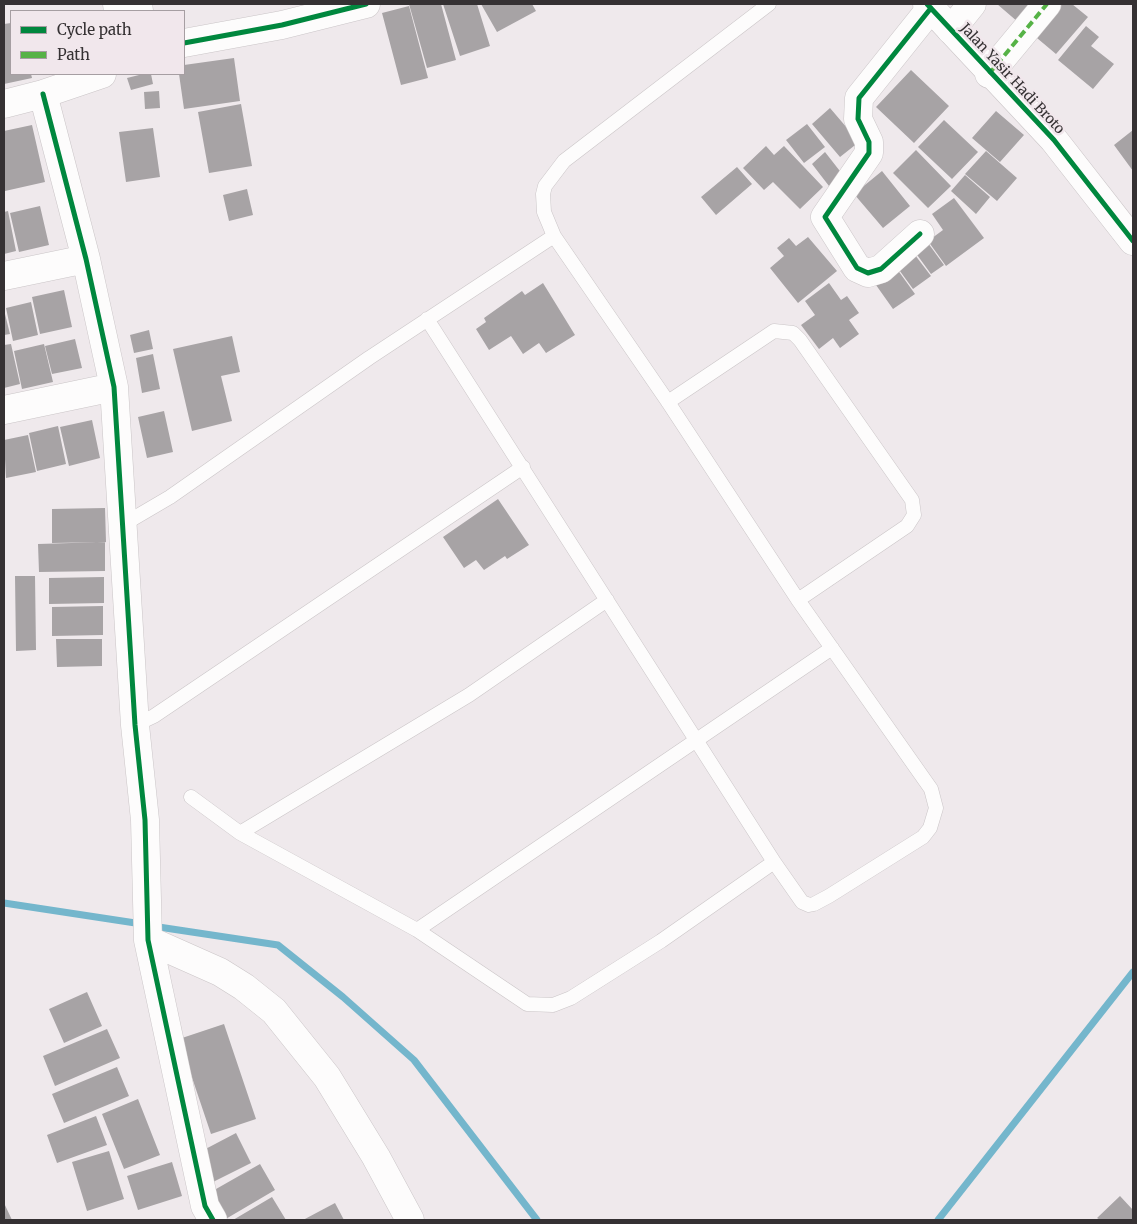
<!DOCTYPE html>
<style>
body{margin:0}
#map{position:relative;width:1137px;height:1224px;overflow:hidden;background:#efe9ec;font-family:Merriweather,serif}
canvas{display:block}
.frame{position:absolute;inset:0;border:5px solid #353133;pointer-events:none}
.legend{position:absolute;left:10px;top:10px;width:175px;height:65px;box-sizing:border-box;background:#f1e7ec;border:1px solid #a69ea2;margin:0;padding:6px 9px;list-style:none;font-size:15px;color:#353133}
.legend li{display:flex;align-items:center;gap:10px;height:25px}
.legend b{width:25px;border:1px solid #a69ea2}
</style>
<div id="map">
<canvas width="1137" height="1224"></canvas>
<div class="frame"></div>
<ul class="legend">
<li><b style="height:6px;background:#00873e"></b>Cycle path</li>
<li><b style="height:6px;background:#56b246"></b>Path</li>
</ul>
</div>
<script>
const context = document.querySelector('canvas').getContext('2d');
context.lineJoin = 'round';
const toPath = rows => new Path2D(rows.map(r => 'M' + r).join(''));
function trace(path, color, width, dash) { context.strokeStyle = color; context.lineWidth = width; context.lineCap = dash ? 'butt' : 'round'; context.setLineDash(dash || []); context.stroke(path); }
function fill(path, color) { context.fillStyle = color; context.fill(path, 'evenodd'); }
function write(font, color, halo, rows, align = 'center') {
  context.font = font + ' Merriweather,serif'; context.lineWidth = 5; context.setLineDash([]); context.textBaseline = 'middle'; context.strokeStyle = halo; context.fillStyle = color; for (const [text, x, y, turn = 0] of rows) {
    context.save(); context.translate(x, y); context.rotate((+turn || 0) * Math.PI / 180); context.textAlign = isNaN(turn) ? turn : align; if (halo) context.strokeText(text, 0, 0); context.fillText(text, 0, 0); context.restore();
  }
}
trace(toPath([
 [4,903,142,924],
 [152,926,278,945,343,997,414,1060,537,1220],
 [938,1220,1133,972]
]), '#74b6cc', 7);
fill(toPath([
 [409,4,441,4,456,60,427,68],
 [443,4,477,4,490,46,460,56],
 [481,4,532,4,536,11,497,32],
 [997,4,1034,4,1018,22],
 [1056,4,1072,4,1088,17,1056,54,1031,33],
 [409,6,428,78,401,85,382,13],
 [11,23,11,74,31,74,32,78,4,84,4,24],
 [1086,26,1099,37,1091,46,1114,64,1093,89,1058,60],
 [234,58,240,101,184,109,179,74,184,74,184,65],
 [911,70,949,106,914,143,876,107],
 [143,74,151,74,153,84,131,90,127,78],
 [159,91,160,108,145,109,144,92],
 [241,104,252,166,209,173,198,112],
 [830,108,859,142,840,157,812,124],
 [996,111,1024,135,1000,162,972,138],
 [944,120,978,152,952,179,918,147],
 [807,124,825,147,804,163,786,140],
 [32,125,45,182,5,191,4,131],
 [153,128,160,177,126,182,119,132],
 [1133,130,1133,171,1114,145],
 [766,146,774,155,784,146,823,187,800,209,773,182,764,190,743,168],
 [916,150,951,186,928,208,893,173],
 [986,151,1017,178,997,201,965,174],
 [825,152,843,175,829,186,812,164],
 [737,167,752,184,716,215,701,197],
 [882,171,910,206,883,228,854,194],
 [965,175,990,197,976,214,951,191],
 [247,189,253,215,229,221,223,195],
 [954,198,984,238,946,266,928,241,943,230,932,214],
 [40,206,49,245,19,252,10,213],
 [8,211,16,251,4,254,4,212],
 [808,237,837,271,798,303,770,268,784,256,777,248,789,238,796,246],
 [928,243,944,265,931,274,915,252],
 [915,255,931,276,913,289,897,267],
 [897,269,915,294,893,309,876,285],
 [543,283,575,335,546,353,539,343,523,354,511,336,489,350,476,329,486,322,484,318,522,291,525,295],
 [829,283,841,300,847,296,859,313,849,320,859,334,840,348,833,338,819,349,801,325,815,315,805,301],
 [64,290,72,327,40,334,32,297],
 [31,302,38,335,13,341,6,308],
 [4,310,10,334,4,335],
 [149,330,153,349,134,353,130,335],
 [232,336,240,372,221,376,232,421,192,431,173,349],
 [75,339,82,368,52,374,45,346],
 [11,344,20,384,4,388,4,345],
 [44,344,53,382,22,389,14,351],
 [153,354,160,389,142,393,136,358],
 [164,411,173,452,147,458,138,417],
 [92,420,100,458,69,466,60,427],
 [58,426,66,464,37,471,29,433],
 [28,435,36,472,6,478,4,440],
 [498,499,529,545,507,559,505,556,484,570,476,560,464,568,443,537],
 [105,508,106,542,52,543,52,509],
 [105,542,105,571,39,572,38,544],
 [15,576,35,576,36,650,16,651],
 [104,577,104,603,49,604,49,578],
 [103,606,103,635,52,636,52,607],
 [56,639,102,639,102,666,57,667],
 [87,992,102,1026,64,1043,49,1009],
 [224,1024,256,1119,211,1134,179,1039],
 [107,1029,120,1058,55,1086,43,1056],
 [117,1067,129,1096,64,1123,52,1094],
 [138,1099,160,1155,124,1169,102,1114],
 [96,1116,107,1145,57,1163,47,1135],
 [236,1133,251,1163,211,1183,196,1154],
 [109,1151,124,1199,87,1211,72,1162],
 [172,1162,182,1196,138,1210,127,1176],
 [260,1164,275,1190,224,1220,209,1193],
 [1120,1196,1133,1210,1133,1220,1100,1220,1097,1218],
 [272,1197,286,1220,233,1220],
 [4,1203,12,1220,4,1220],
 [335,1203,344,1220,303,1220]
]), '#a7a3a5');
const service = toPath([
 [427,319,774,862,802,902,809,905,814,904,829,896,923,837,930,828,936,808,931,789,798,600,668,402,554,236,544,212,543,194,545,186,564,161,769,4],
 [668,402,774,331,793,333,800,340,912,500,914,515,907,526,798,600],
 [124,524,170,497,369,358,554,236],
 [135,725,154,716,523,467],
 [191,797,240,833,417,930,527,1004,553,1005,571,998,661,941,774,862],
 [240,833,469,695,607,600],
 [417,930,832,648]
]);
const minor = toPath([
 [117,4,118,11],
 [138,4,139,11],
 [951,30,972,4],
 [184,43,282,25,366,4],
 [989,74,1047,4],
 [43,94,86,259,114,387,135,725,145,820,148,940,205,1206,213,1220],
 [4,104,43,94,102,74],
 [920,234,881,269,868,273,857,268,825,217,869,153,869,142,858,119,859,98,931,8],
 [4,276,86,259],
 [4,410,114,387],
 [148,940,220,972,244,987,274,1011,327,1077,376,1157,410,1220]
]);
const tertiary = toPath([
 [927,4,1054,140,1133,241]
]);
trace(service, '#cac5c7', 15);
trace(minor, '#cac5c7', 29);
trace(tertiary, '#cac5c7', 29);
trace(service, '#fdfcfc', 14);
trace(minor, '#fdfcfc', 28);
trace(tertiary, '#fdfcfc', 28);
trace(toPath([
 [989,74,1047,4]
]), '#56b246', 4, [8, 4]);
trace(toPath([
 [927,4,1054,140,1133,241],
 [184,43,282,25,366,4],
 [43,94,86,259,114,387,135,725,145,820,148,940,205,1206,213,1220],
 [920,234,881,269,868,273,857,268,825,217,869,153,869,142,858,119,859,98,931,8]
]), '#00873e', 5);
write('14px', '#353133', '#f1e7ec', [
 ["Jalan Yasir Hadi Broto",1012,79,47]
]);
</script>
